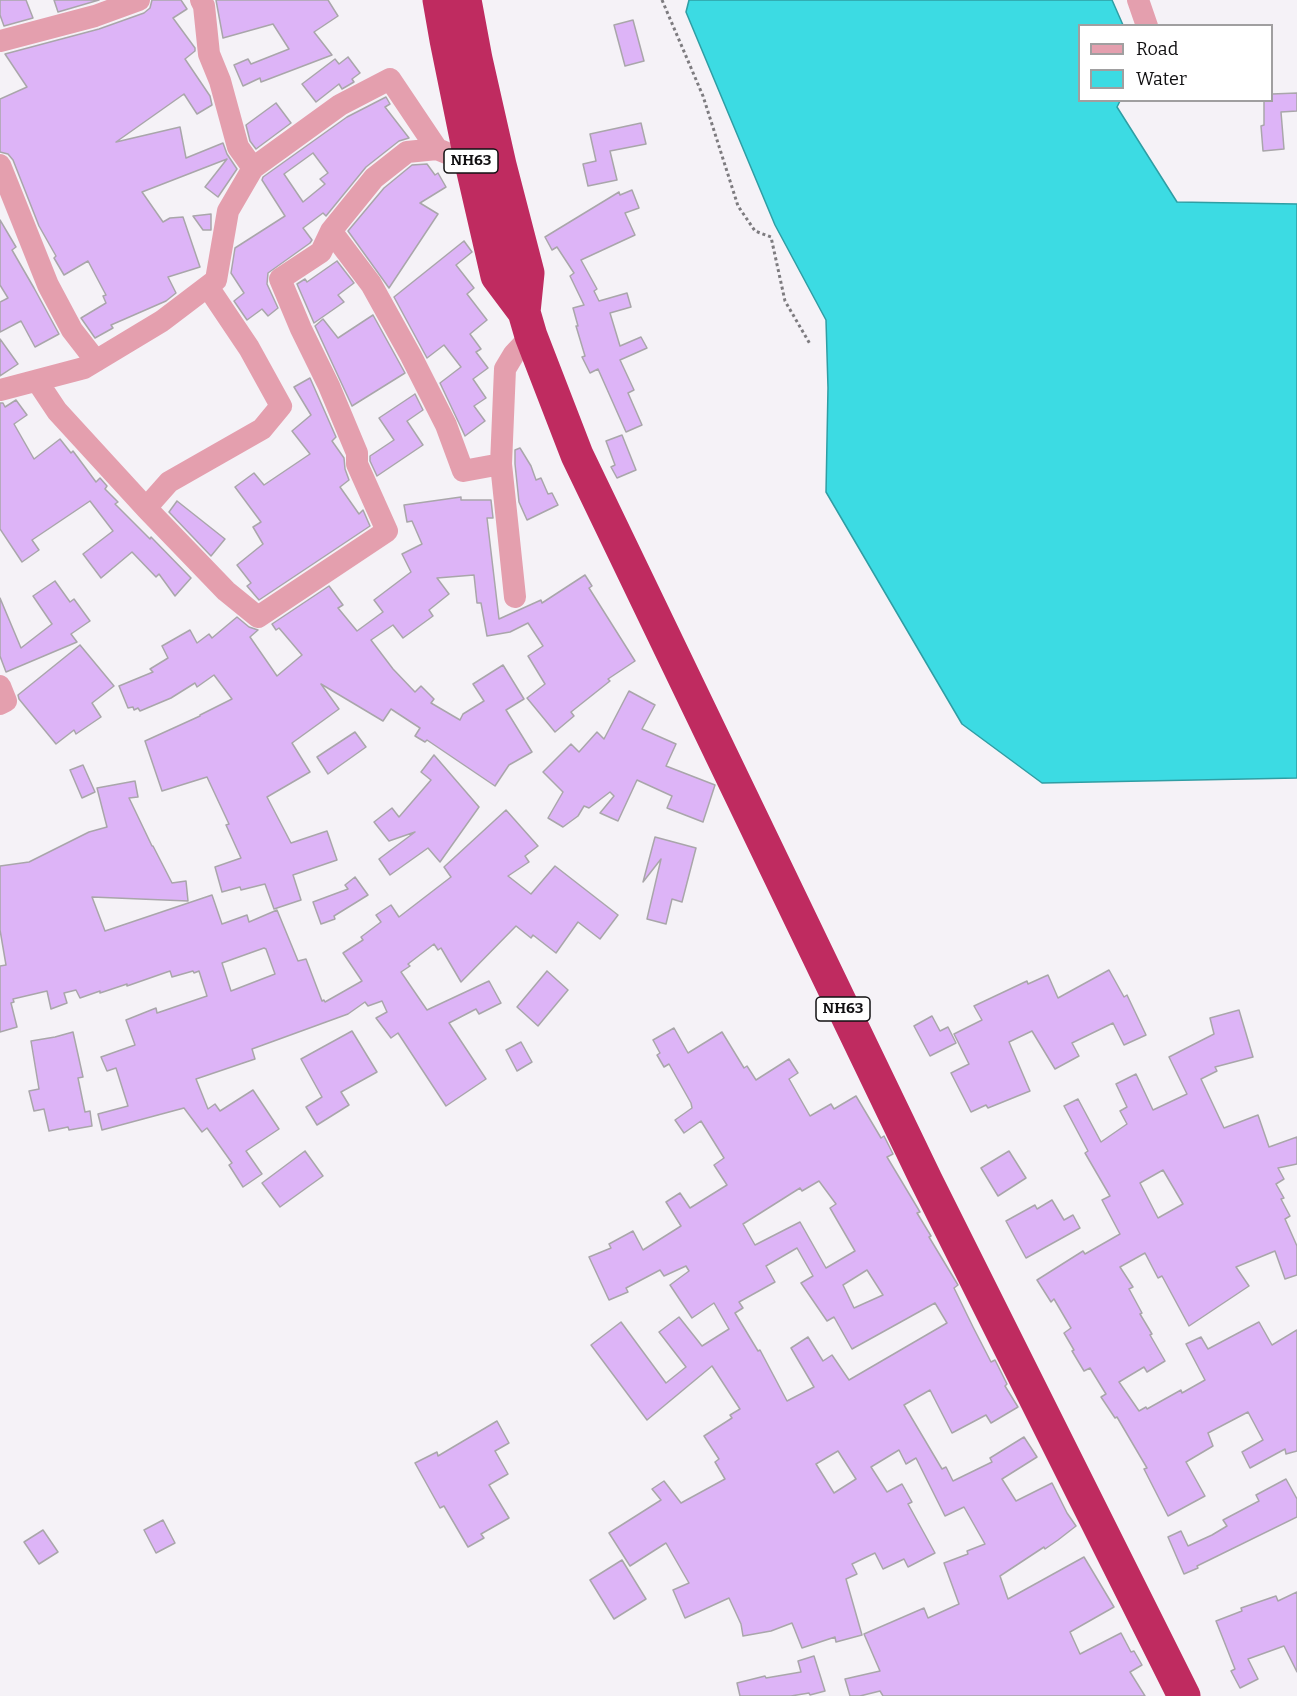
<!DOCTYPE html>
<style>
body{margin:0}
#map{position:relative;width:1297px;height:1696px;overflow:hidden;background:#f5f2f7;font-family:Bitter,serif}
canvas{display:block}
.legend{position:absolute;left:1078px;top:24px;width:195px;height:78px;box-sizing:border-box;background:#fff;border:2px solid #a09fa0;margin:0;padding:8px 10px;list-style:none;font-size:18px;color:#111012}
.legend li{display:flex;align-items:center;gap:12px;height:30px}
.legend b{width:30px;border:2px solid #a09fa0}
</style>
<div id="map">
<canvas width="1297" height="1696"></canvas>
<ul class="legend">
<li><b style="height:8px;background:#e49fae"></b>Road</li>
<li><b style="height:16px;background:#3cdbe3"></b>Water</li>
</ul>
</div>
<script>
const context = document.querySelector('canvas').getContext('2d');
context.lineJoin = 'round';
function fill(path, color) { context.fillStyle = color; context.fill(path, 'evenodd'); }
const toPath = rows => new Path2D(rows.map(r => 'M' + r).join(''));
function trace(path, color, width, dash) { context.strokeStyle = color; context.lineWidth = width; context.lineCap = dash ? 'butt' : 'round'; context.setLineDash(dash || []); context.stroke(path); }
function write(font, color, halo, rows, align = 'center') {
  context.font = font + ' Bitter,serif'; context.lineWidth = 4.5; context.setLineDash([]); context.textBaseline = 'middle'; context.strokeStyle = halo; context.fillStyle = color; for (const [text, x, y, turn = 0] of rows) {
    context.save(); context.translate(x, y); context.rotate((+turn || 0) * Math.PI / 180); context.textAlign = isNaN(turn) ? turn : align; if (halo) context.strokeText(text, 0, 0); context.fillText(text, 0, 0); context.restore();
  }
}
const water = toPath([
 [689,0,1112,0,1123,25,1080,26,1080,100,1120,101,1117,107,1177,202,1297,204,1297,778,1042,783,962,724,826,492,828,388,826,320,775,225,686,12,689,0]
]);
fill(water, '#3cdbe3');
trace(water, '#2f9ea4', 1.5);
const building = toPath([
 [0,0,26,0,33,18,4,26,0,15,0,0],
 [54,0,99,0,58,12,54,0],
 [152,0,181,0,187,9,173,18,195,48,195,51,185,59,210,96,212,105,197,114,184,94,116,142,180,127,186,158,223,143,227,154,237,169,218,197,205,187,227,159,142,192,163,222,170,218,183,217,200,267,168,277,176,293,166,301,111,325,113,328,95,338,81,318,106,303,103,296,106,295,88,261,64,275,54,258,56,256,39,226,13,160,8,154,0,152,0,99,27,87,5,54,99,29,144,13,150,8,152,0],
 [216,0,328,0,338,16,314,32,332,55,261,82,260,78,243,86,234,65,248,59,251,64,289,49,273,24,223,38,216,0],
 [633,20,644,61,625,66,614,25,633,20],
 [348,57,360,73,352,79,354,82,342,89,339,84,316,102,302,84,335,59,339,64,348,57],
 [1297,93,1297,111,1281,112,1284,149,1263,151,1261,126,1264,125,1264,100,1272,100,1272,94,1297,93],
 [386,97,390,104,385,107,409,138,399,141,366,167,326,216,323,213,303,228,312,240,310,243,268,273,267,284,278,308,268,316,262,309,247,320,234,301,244,293,231,273,235,248,285,216,262,180,263,177,347,117,386,97],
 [313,153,328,173,320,179,325,184,303,202,284,174,313,153],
 [276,103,291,123,256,149,250,141,246,125,276,103],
 [641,123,646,144,610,151,617,180,588,186,583,164,596,161,590,134,641,123],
 [427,164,435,175,438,173,446,187,420,203,438,214,389,288,348,231,384,188,412,165,427,164],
 [632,190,639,208,625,213,635,235,581,260,597,289,594,291,599,301,627,293,631,307,610,313,620,346,641,337,647,348,620,360,634,390,628,393,642,425,626,432,598,369,590,373,582,357,585,356,576,326,578,326,573,308,584,305,570,276,574,273,557,247,552,250,545,237,619,192,620,195,632,190],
 [211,214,211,230,203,230,193,216,211,214],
 [0,220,16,247,12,250,34,288,59,334,35,347,21,321,0,332,0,302,8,298,0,285,0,220],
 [464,241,472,252,456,265,474,288,467,294,487,320,470,334,481,349,476,352,488,368,473,379,486,398,474,406,485,421,465,436,440,383,461,367,444,345,427,358,394,297,464,241],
 [337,261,354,283,338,295,344,302,314,323,297,284,305,279,307,282,337,261],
 [373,315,405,373,352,406,315,326,323,319,338,338,373,315],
 [0,339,18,364,0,376,0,339],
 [310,378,336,437,332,441,344,458,345,469,349,480,340,487,359,514,363,510,370,526,259,600,247,586,251,583,237,565,263,544,253,527,261,522,235,487,254,473,264,485,310,454,292,431,311,415,294,387,310,378],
 [415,394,423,410,407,421,423,445,377,476,370,461,370,456,394,440,379,418,415,394],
 [16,400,27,415,14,424,34,459,60,439,71,453,73,451,96,482,100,478,107,486,105,489,118,502,115,504,150,539,151,537,191,578,175,596,159,574,156,577,132,552,101,578,83,554,113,531,90,501,32,540,39,550,22,562,0,529,0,403,3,403,5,407,16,400],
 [622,435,636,470,617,478,611,467,615,465,606,441,622,435],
 [520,448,531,466,536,480,541,478,548,494,552,493,558,505,527,520,519,502,515,464,515,450,520,448],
 [461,497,461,500,491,500,493,518,487,518,499,619,541,600,542,603,585,575,592,586,589,588,635,661,608,679,610,681,571,712,574,716,555,732,527,698,545,684,528,656,543,646,528,623,510,632,487,636,481,603,477,603,474,575,437,578,449,594,429,610,433,616,403,638,393,625,371,640,393,669,415,692,421,686,434,699,431,703,460,720,463,714,484,701,473,684,503,665,524,699,506,710,532,752,509,765,495,786,427,740,425,742,415,736,420,728,391,709,383,721,321,684,339,709,292,743,310,772,267,797,291,843,327,831,337,860,293,875,301,900,274,909,265,884,241,890,240,887,222,892,215,867,241,858,226,825,229,824,207,777,162,791,145,741,200,716,200,715,232,699,214,675,197,687,195,683,171,698,140,711,138,708,134,710,133,707,128,708,119,686,153,672,150,669,168,658,162,646,190,630,197,643,209,634,212,638,237,617,249,627,258,630,250,637,277,676,302,655,279,628,276,630,272,624,329,586,343,605,338,608,357,631,383,612,374,600,411,572,402,554,422,544,412,521,407,522,404,505,461,497],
 [177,501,225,539,211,556,169,512,177,501],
 [55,581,70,602,74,599,90,621,71,634,77,642,6,672,0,656,0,598,21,648,52,624,33,596,55,581],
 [80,645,114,686,92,703,101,717,76,734,74,730,56,744,19,699,18,695,80,645],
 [629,691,655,705,642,729,676,744,666,766,715,785,703,822,667,808,672,796,637,780,618,821,600,813,614,796,610,792,589,808,584,806,578,816,563,827,548,818,563,792,543,772,571,744,579,752,597,732,604,739,629,691],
 [355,732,366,747,328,774,317,757,355,732],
 [434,755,479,807,440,862,428,848,390,875,379,859,415,832,389,841,374,822,392,808,399,817,431,780,421,772,434,755],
 [83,765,95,792,82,798,70,770,83,765],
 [135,781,138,797,129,798,152,846,153,846,172,883,186,881,188,901,92,897,105,931,212,895,222,924,247,915,249,922,277,910,298,961,306,959,322,1001,324,1000,325,1002,362,981,343,953,363,940,361,937,381,922,376,915,391,905,399,917,451,877,444,867,506,810,538,846,525,856,529,862,508,876,531,894,555,866,618,915,600,939,578,922,556,953,533,935,531,938,516,926,461,982,441,948,438,950,434,944,408,964,410,966,401,972,427,1010,489,981,501,1003,479,1014,476,1009,449,1023,486,1079,446,1106,398,1033,391,1038,376,1018,387,1012,382,1001,368,1006,365,1002,348,1014,252,1049,255,1059,196,1079,208,1109,215,1104,220,1111,253,1090,279,1129,246,1151,262,1174,243,1187,229,1165,232,1163,207,1128,202,1132,184,1108,102,1130,98,1114,128,1106,116,1068,107,1071,101,1057,135,1045,126,1020,156,1008,157,1013,207,996,199,971,194,973,193,971,172,977,170,971,127,986,127,984,100,993,100,991,80,998,76,990,64,993,67,1003,51,1009,47,991,13,999,14,1002,11,1003,17,1027,0,1032,0,966,6,965,0,930,0,866,29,862,89,832,107,827,97,788,135,781],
 [264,948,266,949,275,974,231,991,222,963,264,948],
 [655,837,696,848,682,902,672,899,666,924,647,919,661,859,643,882,655,837],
 [355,877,368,895,334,916,335,919,321,924,313,902,348,889,345,885,355,877],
 [1109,970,1124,997,1127,995,1146,1035,1124,1045,1113,1023,1072,1043,1079,1056,1055,1069,1032,1031,1009,1042,1030,1091,988,1108,986,1105,971,1112,951,1073,969,1064,954,1034,982,1020,974,1006,1027,981,1028,984,1048,975,1058,998,1109,970],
 [547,971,568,990,538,1026,517,1007,547,971],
 [1239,1010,1253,1057,1215,1067,1217,1071,1201,1079,1224,1128,1258,1115,1269,1147,1297,1137,1297,1164,1278,1168,1284,1179,1276,1184,1284,1198,1281,1199,1290,1216,1285,1219,1297,1246,1297,1275,1285,1279,1275,1251,1236,1267,1249,1286,1189,1326,1162,1276,1158,1278,1145,1253,1120,1267,1133,1287,1129,1289,1142,1313,1140,1314,1152,1334,1150,1335,1165,1361,1147,1372,1144,1367,1119,1382,1139,1411,1146,1407,1147,1409,1181,1390,1182,1393,1205,1380,1186,1344,1201,1337,1208,1349,1259,1322,1272,1345,1297,1330,1297,1451,1286,1454,1285,1449,1250,1468,1242,1452,1263,1440,1248,1412,1208,1433,1213,1446,1186,1462,1205,1496,1168,1516,1144,1469,1147,1468,1117,1417,1115,1418,1101,1397,1106,1394,1090,1368,1084,1371,1072,1351,1074,1350,1064,1333,1071,1328,1054,1299,1051,1302,1037,1280,1083,1251,1085,1254,1120,1234,1102,1200,1110,1196,1085,1153,1088,1151,1064,1106,1078,1099,1101,1142,1127,1124,1120,1111,1127,1107,1116,1084,1136,1074,1153,1110,1187,1094,1169,1057,1214,1034,1210,1018,1239,1010],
 [1163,1170,1183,1204,1158,1218,1140,1183,1163,1170],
 [932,1016,940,1031,948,1027,956,1043,930,1056,914,1026,932,1016],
 [674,1028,688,1053,722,1032,744,1068,747,1066,756,1080,789,1059,798,1073,789,1079,810,1116,831,1104,834,1109,856,1096,881,1138,884,1136,893,1154,887,1157,920,1212,917,1213,931,1236,929,1237,958,1285,954,1288,973,1327,991,1362,995,1360,1007,1384,1005,1386,1018,1407,991,1423,986,1415,952,1433,930,1390,904,1405,942,1469,946,1467,953,1481,992,1462,990,1458,1024,1437,1037,1457,1002,1479,1016,1501,1052,1483,1067,1513,1076,1526,1058,1540,1045,1549,1044,1547,1000,1576,1008,1599,1084,1557,1114,1607,1070,1632,1080,1654,1121,1633,1131,1652,1134,1651,1142,1665,1130,1672,1145,1696,883,1696,880,1691,860,1696,850,1696,845,1679,880,1671,864,1634,924,1608,928,1618,959,1604,944,1563,968,1554,967,1551,985,1544,964,1507,945,1516,916,1458,906,1464,899,1450,871,1467,887,1492,902,1484,912,1502,908,1504,935,1553,908,1567,904,1559,883,1569,875,1553,852,1564,857,1574,846,1579,862,1635,836,1642,835,1637,802,1648,792,1623,771,1631,743,1636,741,1624,729,1598,685,1618,673,1590,689,1583,666,1543,630,1566,609,1533,661,1500,652,1489,664,1481,681,1503,725,1479,715,1462,719,1459,704,1436,732,1418,730,1415,740,1409,712,1366,647,1420,591,1345,621,1322,666,1383,686,1367,659,1332,679,1317,702,1346,729,1329,714,1303,692,1318,670,1285,689,1271,686,1266,664,1276,660,1270,626,1288,628,1292,609,1300,589,1257,611,1248,609,1244,633,1231,643,1250,681,1226,666,1202,680,1193,690,1208,727,1185,714,1165,724,1158,701,1121,684,1133,675,1120,692,1108,691,1103,669,1064,664,1067,657,1055,660,1053,653,1040,674,1028],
 [819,1181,836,1204,830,1208,855,1251,826,1268,800,1222,755,1245,743,1224,800,1188,802,1191,819,1181],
 [797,1248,813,1276,801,1283,827,1321,834,1317,852,1349,935,1303,947,1323,849,1380,832,1355,823,1361,808,1337,791,1348,814,1387,787,1401,760,1350,758,1351,735,1313,743,1308,739,1302,775,1282,766,1266,797,1248],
 [867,1270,883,1295,854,1308,843,1285,867,1270],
 [838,1451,856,1479,834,1493,816,1464,838,1451],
 [352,1031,377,1072,341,1092,349,1105,317,1125,306,1107,322,1097,301,1059,352,1031],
 [73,1032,83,1077,78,1078,85,1112,90,1111,92,1126,69,1130,68,1127,49,1131,44,1109,34,1111,29,1091,39,1089,31,1041,55,1037,73,1032],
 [521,1042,532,1062,517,1071,506,1050,521,1042],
 [305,1151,323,1176,280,1207,262,1183,305,1151],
 [1009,1151,1026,1178,998,1196,981,1168,1009,1151],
 [1052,1200,1064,1220,1073,1215,1080,1228,1026,1258,1006,1221,1035,1205,1037,1209,1052,1200],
 [497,1421,509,1443,495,1451,508,1474,489,1485,509,1518,481,1534,484,1538,468,1547,444,1506,440,1508,415,1463,437,1452,438,1456,497,1421],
 [1286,1479,1297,1499,1297,1517,1197,1566,1198,1568,1184,1574,1168,1537,1181,1531,1188,1546,1212,1535,1227,1526,1223,1520,1259,1501,1256,1495,1286,1479],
 [163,1520,175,1543,156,1553,144,1530,163,1520],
 [43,1530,58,1552,39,1564,24,1542,43,1530],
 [622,1560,646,1599,614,1619,590,1580,622,1560],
 [1297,1592,1297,1672,1284,1646,1248,1659,1258,1679,1240,1688,1231,1671,1235,1669,1216,1621,1242,1611,1241,1608,1276,1596,1278,1601,1297,1592],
 [814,1656,825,1691,810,1695,809,1693,791,1696,740,1696,737,1683,765,1676,766,1678,801,1672,798,1661,814,1656]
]);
fill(building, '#ddb4f7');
trace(building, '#a9a6aa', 1.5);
trace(toPath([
 [662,0,703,96,738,206,755,231,771,237,785,301,810,344]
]), '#7d7b7f', 3, [3, 3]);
trace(toPath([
 [201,0,204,6,209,54,220,81,238,147,253,168],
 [1138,0,1147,26],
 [0,41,95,16,139,0],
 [0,165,48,285,72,330,96,361],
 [331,231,371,284,411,356,446,425,463,471,501,464],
 [37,381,57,411,146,508,169,482,262,429,281,406,249,348,208,287],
 [0,390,84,368,162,321,216,280,228,211,253,168,340,105,390,79,437,149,471,163],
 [146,508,226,591,258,617,387,531,357,464,357,453,329,386,301,329,280,279,321,252,331,231,374,178,407,152,437,149],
 [515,597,501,464,505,369,514,354,531,336],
 [0,686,6,701,0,704]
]), '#e49fae', 22);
trace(toPath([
 [439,0,446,40,471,163,497,276,524,312,531,336,577,455,926,1180,1184,1696],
 [465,0,476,59,500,165,528,273,524,312]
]), '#bf2b60', 33);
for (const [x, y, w] of [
 [471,161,54],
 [843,1009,54]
]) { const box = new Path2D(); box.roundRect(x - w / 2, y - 12, w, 24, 4.5); context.fillStyle = '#fff'; context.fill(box); trace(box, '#111012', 1.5); }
write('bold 15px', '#111012', null, [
 ["NH63",471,161],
 ["NH63",843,1009]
]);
</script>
